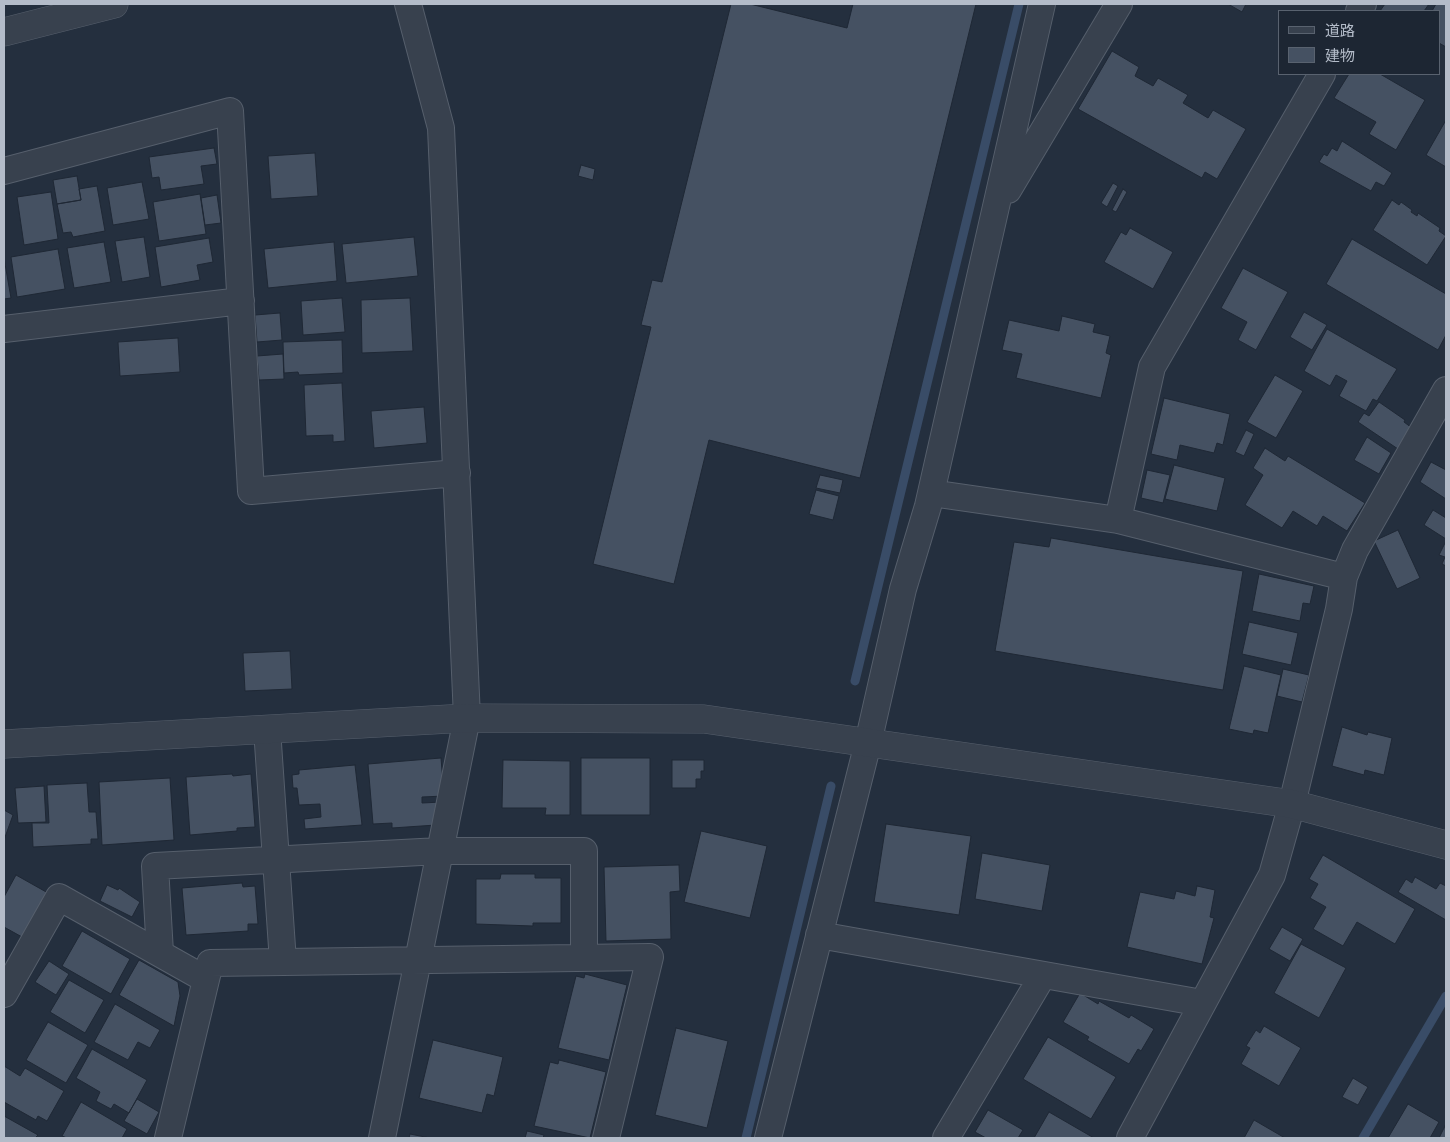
<!DOCTYPE html>
<meta charset="utf-8">
<style>
body{margin:0}
#map{position:relative;width:1450px;height:1142px;overflow:hidden;background:#242f3e;font-family:"IBM Plex Sans","Noto Sans JP",sans-serif}
canvas{display:block}
.frame{position:absolute;inset:0;border:5px solid #b4bcc9;pointer-events:none}
.legend{position:absolute;left:1278px;top:10px;width:162px;height:65px;box-sizing:border-box;background:#1d2633;border:1px solid #59626f;margin:0;padding:6px 9px;list-style:none;font-size:15px;color:#b4bcc9}
.legend li{display:flex;align-items:center;gap:10px;height:25px}
.legend b{width:25px;border:1px solid #59626f}
</style>
<div id="map">
<canvas width="1450" height="1142"></canvas>
<div class="frame"></div>
<ul class="legend">
<li><b style="height:6px;background:#38414e"></b>道路</li>
<li><b style="height:14px;background:#455162"></b>建物</li>
</ul>
</div>
<script>
const context = document.querySelector('canvas').getContext('2d');
context.lineJoin = 'round';
const toPath = rows => new Path2D(rows.map(r => 'M' + r).join(''));
function trace(path, color, width, dash) { context.strokeStyle = color; context.lineWidth = width; context.lineCap = dash ? 'butt' : 'round'; context.setLineDash(dash || []); context.stroke(path); }
function fill(path, color) { context.fillStyle = color; context.fill(path, 'evenodd'); }
trace(toPath([
 [855,681,1019,4],
 [746,1138,831,786],
 [1363,1138,1446,996]
]), '#394c67', 9);
const building = toPath([
 [731,4,750,4,847,28,853,4,976,4,860,478,709,440,674,584,593,564,651,327,641,325,652,280,662,282,731,4],
 [1228,4,1246,4,1242,12,1228,4],
 [1385,4,1429,4,1424,11,1380,11,1385,4],
 [1436,4,1446,4,1446,47,1439,43,1439,11,1432,11,1436,4],
 [1112,51,1139,67,1135,76,1153,86,1158,78,1188,95,1183,103,1208,118,1213,110,1246,129,1217,179,1205,172,1202,178,1078,109,1112,51],
 [1349,74,1380,74,1425,100,1396,150,1369,134,1376,122,1334,98,1349,74],
 [1446,120,1446,167,1426,155,1446,120],
 [1342,141,1392,173,1384,186,1376,182,1371,191,1319,162,1324,154,1327,156,1332,148,1337,151,1342,141],
 [214,148,217,164,201,166,204,184,161,190,159,177,152,178,149,157,214,148],
 [315,153,318,196,271,199,268,156,315,153],
 [581,165,595,169,593,180,578,176,581,165],
 [77,176,81,200,57,204,53,180,77,176],
 [142,182,149,219,113,225,107,188,142,182],
 [1113,183,1118,186,1107,207,1101,203,1113,183],
 [97,186,105,231,73,237,71,232,63,233,57,204,81,200,79,189,97,186],
 [1123,189,1127,192,1116,212,1112,210,1123,189],
 [51,192,58,239,24,245,17,197,51,192],
 [200,194,206,234,159,241,153,202,200,194],
 [217,195,221,223,205,225,201,198,217,195],
 [1392,200,1399,205,1401,202,1412,210,1411,212,1417,216,1418,213,1440,228,1439,231,1446,236,1427,265,1373,230,1392,200],
 [1130,228,1173,252,1153,289,1104,262,1121,232,1126,235,1130,228],
 [144,237,150,277,122,282,115,241,144,237],
 [414,237,418,276,346,283,342,244,414,237],
 [209,238,213,262,197,265,200,280,161,287,155,247,209,238],
 [1352,239,1446,294,1446,335,1438,350,1326,284,1352,239],
 [104,242,111,282,74,288,67,248,104,242],
 [334,242,337,281,268,288,264,249,334,242],
 [58,249,65,289,17,297,11,257,58,249],
 [4,258,11,298,4,299,4,258],
 [1243,268,1288,292,1256,350,1238,340,1247,322,1221,308,1243,268],
 [342,298,345,332,303,335,301,301,342,298],
 [410,298,413,351,362,353,361,300,410,298],
 [1304,312,1327,325,1312,350,1290,337,1304,312],
 [280,313,282,340,257,342,255,315,280,313],
 [1062,316,1095,324,1093,332,1110,336,1106,353,1111,355,1101,398,1016,378,1022,354,1002,350,1009,320,1059,331,1062,316],
 [1327,329,1397,369,1377,401,1373,399,1366,411,1339,396,1347,381,1336,375,1330,386,1304,371,1327,329],
 [178,338,180,372,120,376,118,342,178,338],
 [342,340,343,373,299,375,298,372,284,373,283,342,342,340],
 [283,354,284,379,259,380,257,356,283,354],
 [1275,375,1303,391,1276,438,1247,422,1275,375],
 [342,383,345,441,333,442,333,435,306,436,304,385,342,383],
 [1164,398,1230,414,1223,445,1217,443,1214,453,1180,445,1177,460,1151,454,1164,398],
 [1379,402,1405,420,1404,422,1412,428,1398,449,1358,422,1364,413,1369,416,1379,402],
 [424,407,427,443,374,448,371,411,424,407],
 [1246,430,1254,434,1244,456,1235,452,1246,430],
 [1367,437,1391,453,1379,474,1354,460,1367,437],
 [1265,448,1285,461,1288,456,1365,503,1347,531,1323,516,1317,526,1293,511,1282,528,1245,505,1263,475,1253,468,1265,448],
 [1431,462,1446,470,1446,499,1420,482,1431,462],
 [1174,465,1225,478,1217,511,1165,499,1174,465],
 [1147,470,1170,475,1163,503,1141,498,1147,470],
 [820,475,843,480,840,493,816,488,820,475],
 [816,490,839,496,833,520,809,514,816,490],
 [1433,510,1446,518,1446,539,1424,525,1433,510],
 [1398,530,1420,578,1397,589,1374,541,1398,530],
 [1051,538,1243,571,1223,690,995,651,1014,542,1049,547,1051,538],
 [1446,541,1446,566,1442,564,1445,557,1439,555,1446,541],
 [1259,574,1314,586,1310,604,1303,603,1300,621,1252,611,1259,574],
 [1249,622,1298,633,1291,665,1242,654,1249,622],
 [290,651,292,689,245,691,243,653,290,651],
 [1244,666,1281,675,1268,733,1254,730,1253,734,1229,729,1244,666],
 [1283,669,1309,675,1302,702,1277,696,1283,669],
 [1342,727,1367,735,1368,732,1392,738,1384,775,1365,770,1364,775,1332,766,1342,727],
 [441,758,444,796,422,797,422,803,442,802,436,825,392,828,392,823,373,824,368,764,441,758],
 [581,758,650,758,650,815,581,815,581,758],
 [503,760,570,761,570,815,545,815,546,808,502,808,503,760],
 [672,760,704,760,704,771,701,771,701,779,696,779,696,788,672,788,672,760],
 [355,765,362,825,305,829,304,819,321,817,320,804,299,805,297,788,293,788,292,775,299,774,299,770,355,765],
 [232,774,233,776,251,774,255,827,237,828,237,831,190,835,186,777,232,774],
 [170,778,174,840,102,845,99,782,170,778],
 [87,783,89,812,96,812,98,839,91,839,91,844,33,847,32,823,49,823,47,785,87,783],
 [44,786,46,822,18,823,15,788,44,786],
 [4,810,13,815,4,840,4,810],
 [886,824,971,836,959,915,874,902,886,824],
 [701,831,767,846,750,918,684,902,701,831],
 [982,853,1050,865,1042,911,975,899,982,853],
 [1323,855,1415,909,1395,944,1357,922,1343,946,1313,929,1326,907,1310,898,1318,884,1309,879,1323,855],
 [679,865,680,891,670,892,671,939,606,941,604,867,679,865],
 [501,874,535,874,535,878,561,878,561,923,533,923,533,926,476,924,476,879,500,879,501,874],
 [16,875,48,893,22,937,4,927,4,897,16,875],
 [1415,877,1436,889,1440,883,1446,886,1446,920,1398,892,1406,879,1412,883,1415,877],
 [242,883,243,887,255,886,258,924,248,924,248,931,186,935,182,888,242,883],
 [107,885,118,890,119,888,140,902,132,917,100,901,107,885],
 [1197,886,1215,890,1210,917,1214,918,1202,964,1127,947,1140,892,1174,899,1176,891,1195,896,1197,886],
 [1282,927,1303,939,1290,961,1269,949,1282,927],
 [82,931,130,959,111,994,62,966,82,931],
 [1301,944,1346,968,1319,1018,1274,993,1301,944],
 [139,960,178,982,180,996,174,1026,119,995,139,960],
 [49,961,69,974,56,995,35,982,49,961],
 [585,974,627,985,609,1060,558,1048,576,976,584,978,585,974],
 [69,980,104,1000,85,1033,50,1012,69,980],
 [1080,993,1098,1004,1099,1001,1129,1018,1131,1015,1154,1029,1141,1051,1138,1049,1129,1064,1087,1040,1089,1037,1063,1022,1080,993],
 [115,1004,160,1030,150,1048,138,1042,128,1060,94,1042,115,1004],
 [48,1022,88,1045,66,1083,26,1060,48,1022],
 [1264,1026,1301,1048,1279,1086,1241,1064,1250,1048,1246,1046,1256,1030,1260,1033,1264,1026],
 [676,1028,728,1041,707,1128,655,1115,676,1028],
 [1048,1037,1116,1077,1091,1119,1023,1079,1048,1037],
 [433,1040,503,1057,494,1096,487,1094,482,1113,419,1098,433,1040],
 [92,1049,147,1080,129,1113,114,1104,111,1109,96,1101,100,1092,76,1078,92,1049],
 [559,1060,606,1072,590,1138,534,1126,550,1062,558,1064,559,1060],
 [4,1066,20,1076,25,1068,64,1091,47,1121,38,1116,36,1120,4,1102,4,1066],
 [1353,1078,1368,1087,1358,1105,1342,1097,1353,1078],
 [137,1099,159,1112,147,1134,124,1121,137,1099],
 [81,1102,127,1129,122,1138,67,1138,62,1136,81,1102],
 [1408,1104,1439,1122,1430,1138,1388,1138,1408,1104],
 [988,1110,1023,1130,1018,1138,986,1138,975,1132,988,1110],
 [1049,1112,1094,1138,1034,1138,1049,1112],
 [4,1116,38,1135,35,1138,4,1138,4,1116],
 [1254,1120,1285,1138,1244,1138,1254,1120],
 [1445,1126,1446,1138,1439,1138,1445,1126],
 [527,1131,544,1135,543,1138,525,1138,527,1131],
 [410,1134,430,1138,409,1138,410,1134]
]);
fill(building, '#455162');
trace(building, '#1f2835', 1);
const minor = toPath([
 [1359,11,1363,4],
 [4,171,230,111,251,491,457,473],
 [1008,190,1119,4],
 [4,329,241,301],
 [931,493,1118,520,1344,577],
 [1118,520,1152,367,1322,74],
 [267,729,283,962],
 [819,935,1202,1003],
 [160,953,155,866,440,851,584,851,584,958],
 [4,994,59,897,205,979],
 [168,1138,210,963,650,957,606,1138],
 [382,1138,467,718,441,128,408,4],
 [768,1138,868,743,903,589,928,506,1042,4],
 [946,1138,1043,975],
 [1130,1138,1272,875,1292,804,1339,609,1344,577,1355,550,1446,390]
]);
const tertiary = toPath([
 [4,32,114,4],
 [4,744,467,718,704,719,1292,804,1446,845]
]);
trace(minor, '#565f6c', 28);
trace(tertiary, '#565f6c', 29);
trace(minor, '#38414e', 26);
trace(tertiary, '#38414e', 28);
</script>
